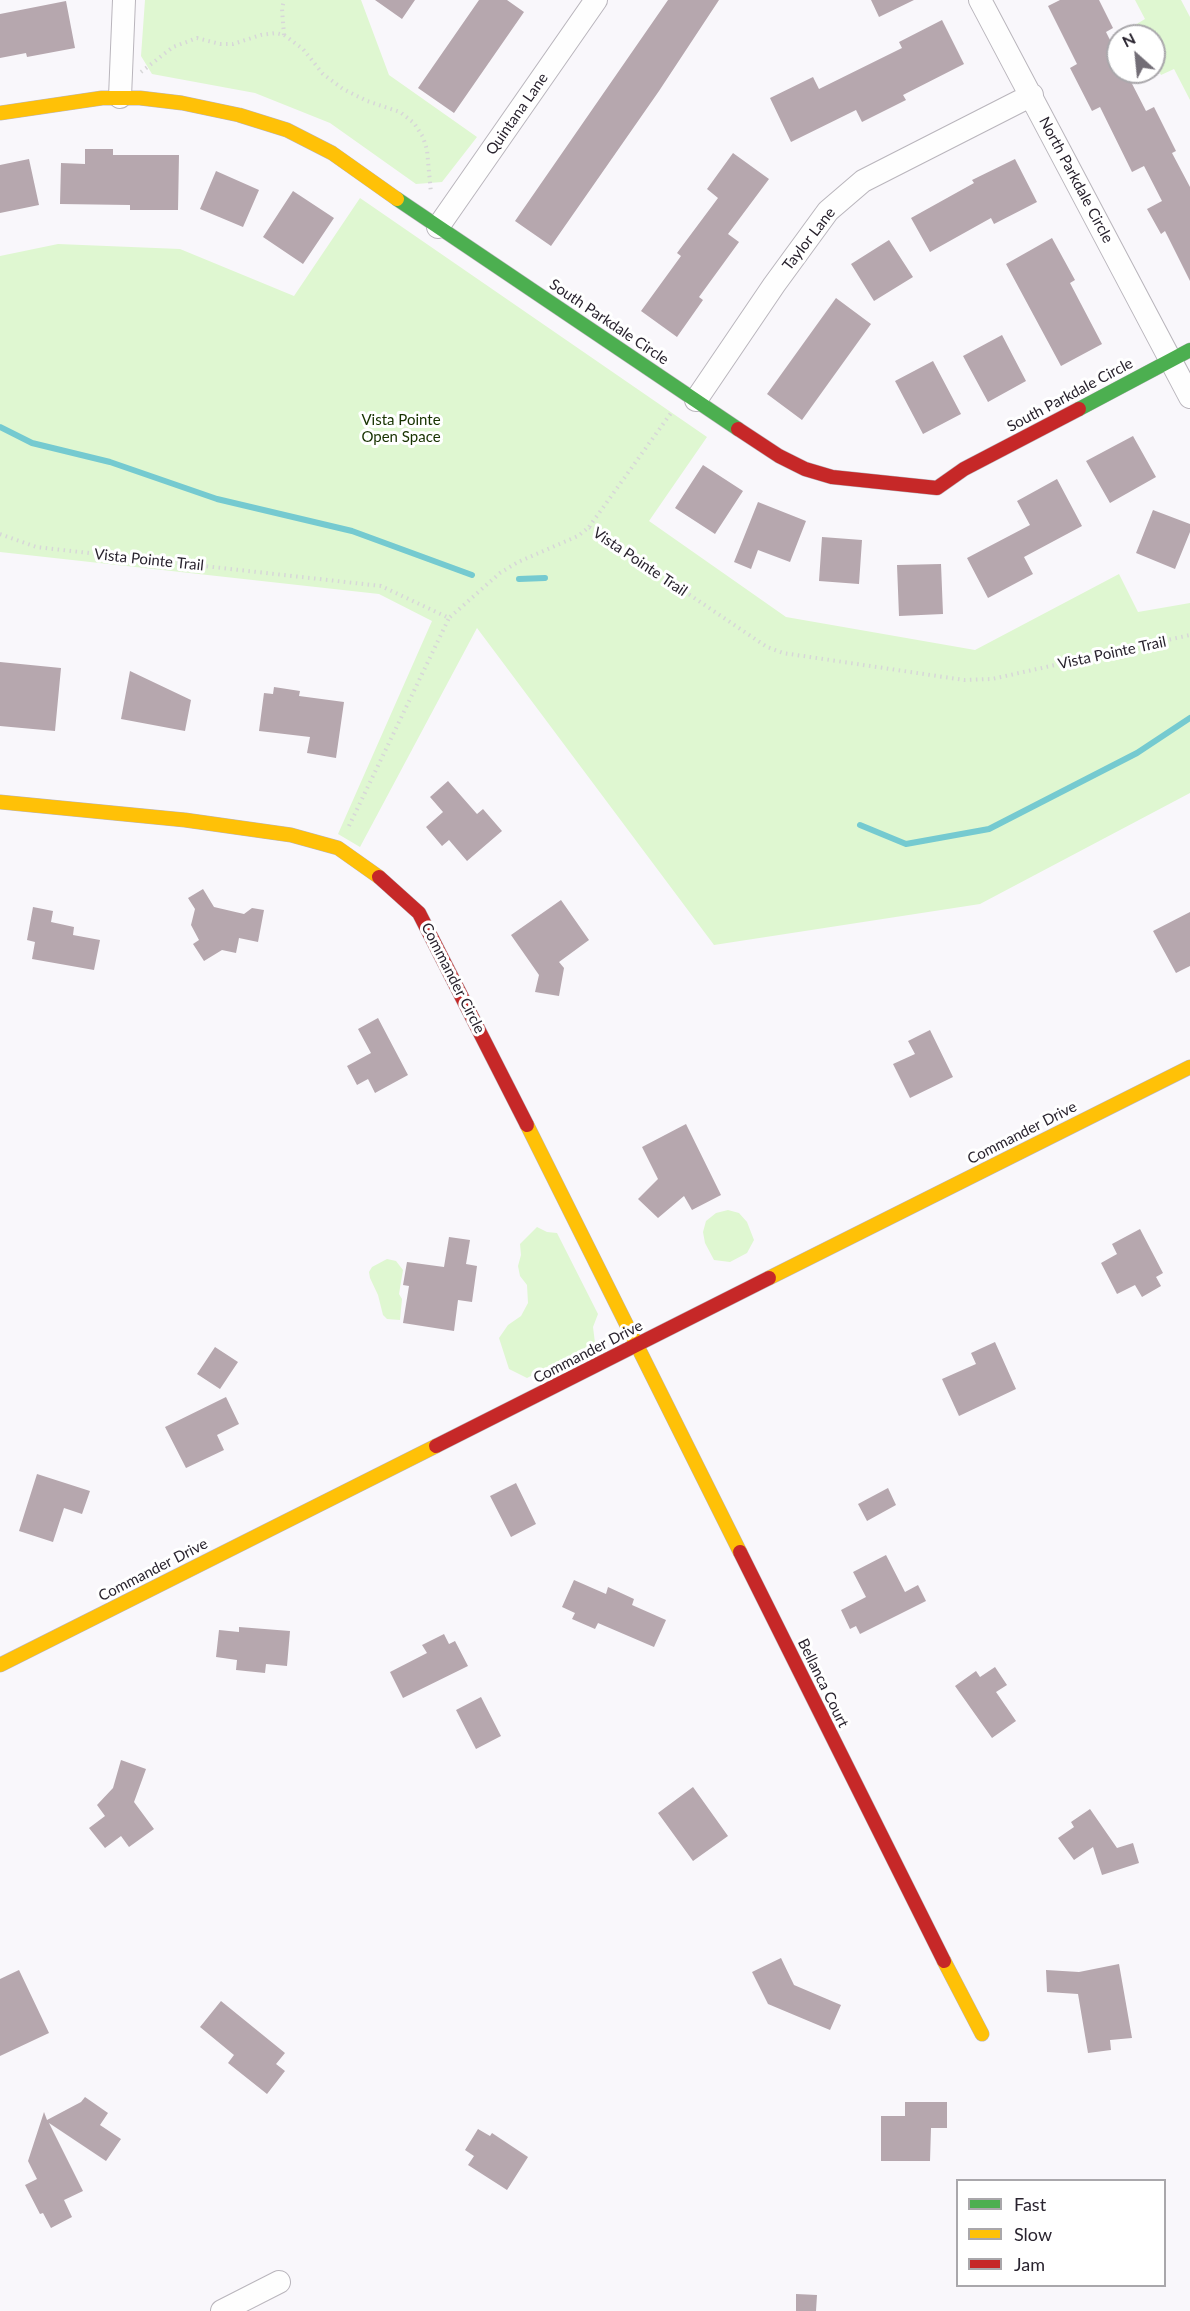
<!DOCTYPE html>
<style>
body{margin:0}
#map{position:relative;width:1190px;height:2311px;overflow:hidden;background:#f9f7fb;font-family:Lato,sans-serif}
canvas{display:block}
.legend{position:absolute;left:956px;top:2179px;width:210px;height:108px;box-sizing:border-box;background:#fff;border:2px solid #a9a7ab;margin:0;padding:8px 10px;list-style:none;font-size:18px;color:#29232e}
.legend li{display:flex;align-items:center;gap:12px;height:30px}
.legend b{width:30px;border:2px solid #a9a7ab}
.north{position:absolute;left:1106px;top:24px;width:60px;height:60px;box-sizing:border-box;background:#fff;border:2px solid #a9a7ab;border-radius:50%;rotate:333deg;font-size:16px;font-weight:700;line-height:24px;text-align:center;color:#29232e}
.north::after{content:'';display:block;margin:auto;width:21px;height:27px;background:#726d76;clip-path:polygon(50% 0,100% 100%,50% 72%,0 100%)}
</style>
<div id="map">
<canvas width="1190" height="2311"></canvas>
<ul class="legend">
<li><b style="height:8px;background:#4caf50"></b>Fast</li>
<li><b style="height:8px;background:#ffc107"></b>Slow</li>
<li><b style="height:8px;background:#c62828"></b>Jam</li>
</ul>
<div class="north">N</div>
</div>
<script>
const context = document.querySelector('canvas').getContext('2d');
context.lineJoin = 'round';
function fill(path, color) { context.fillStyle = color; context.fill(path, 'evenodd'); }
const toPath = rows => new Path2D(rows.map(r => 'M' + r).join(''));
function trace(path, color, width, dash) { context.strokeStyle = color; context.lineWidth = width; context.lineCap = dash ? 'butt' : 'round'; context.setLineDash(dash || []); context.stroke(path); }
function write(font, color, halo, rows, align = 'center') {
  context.font = font + ' Lato,sans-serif'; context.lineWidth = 6; context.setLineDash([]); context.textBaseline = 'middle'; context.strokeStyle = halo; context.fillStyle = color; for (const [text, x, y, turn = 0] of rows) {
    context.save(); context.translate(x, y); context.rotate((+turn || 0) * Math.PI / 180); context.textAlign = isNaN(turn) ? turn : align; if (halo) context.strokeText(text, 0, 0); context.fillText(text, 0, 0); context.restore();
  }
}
fill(toPath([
 [145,0,361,0,389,75,477,137,442,182,416,184,330,123,255,93,152,74,141,56],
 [1135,0,1181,0,1190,17,1190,100,1174,69,1161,75,1154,62,1154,36,1141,36,1135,25,1145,19],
 [360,198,707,437,649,521,786,617,975,650,1119,574,1138,612,1190,603,1190,793,980,904,714,945,477,628,360,847,338,834,432,621,379,594,0,552,0,256,58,244,180,249,294,296],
 [728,1210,739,1213,747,1222,754,1240,747,1253,730,1262,714,1260,705,1243,703,1232,706,1221,716,1213],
 [537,1227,547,1232,557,1233,598,1314,593,1327,595,1343,527,1378,509,1369,499,1338,508,1325,521,1316,528,1303,527,1285,520,1276,518,1266,521,1255,520,1244],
 [387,1259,396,1261,403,1270,399,1294,402,1299,400,1320,387,1319,383,1315,378,1295,370,1278,369,1272,372,1267]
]), '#dff7d1');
trace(toPath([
 [0,427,32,443,110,462,217,499,352,531,472,575],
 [519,579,545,578],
 [860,825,906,844,989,829,1137,753,1190,718]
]), '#75cad0', 6);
fill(toPath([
 [375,0,415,0,402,19],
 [479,0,507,0,524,12,454,113,418,88],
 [668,0,719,0,659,91,551,246,515,221],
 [871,0,914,0,879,17],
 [1060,0,1099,0,1113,28,1106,32,1118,56,1118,72,1126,72,1146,111,1154,107,1176,151,1172,153,1190,187,1190,281,1165,231,1161,234,1147,209,1162,201,1144,166,1132,172,1100,107,1092,111,1070,68,1077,64,1048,6],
 [66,1,75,48,27,57,26,53,0,58,0,14],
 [942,20,964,64,903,95,906,100,862,122,856,110,791,142,770,98,813,77,819,89,902,48,899,42],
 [85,149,113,149,113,155,179,155,178,210,130,210,130,205,60,204,61,163,85,164],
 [733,153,769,179,728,234,739,242,699,297,703,300,677,337,641,311,681,256,677,253,718,198,707,189],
 [29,159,39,205,0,213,0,165],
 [1015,159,1037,202,994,224,991,218,930,252,911,218,974,183,972,180],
 [216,171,259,190,243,227,200,209],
 [293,191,334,218,303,264,263,237],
 [1052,238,1075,280,1070,283,1102,344,1061,366,1006,264],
 [889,240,913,277,874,301,851,264],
 [836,298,871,324,802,420,767,394],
 [1002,335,1026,381,988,402,963,356],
 [933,361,961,414,923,434,895,381],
 [1133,436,1156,477,1110,503,1086,461],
 [703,465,743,491,715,534,675,508],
 [1057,479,1082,526,1024,557,1033,574,988,598,967,558,1030,525,1017,501],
 [758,502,806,521,790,562,758,550,751,569,734,562],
 [1153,510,1190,524,1190,532,1175,569,1136,553],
 [822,537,862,540,859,584,819,581],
 [941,564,943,614,899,616,897,565],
 [0,662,61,668,55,731,0,726],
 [130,671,191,700,185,731,121,719],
 [274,687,300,691,299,696,344,702,336,758,307,753,310,737,259,731,264,693,273,694],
 [448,781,477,814,483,809,502,831,467,861,449,840,442,846,426,827,443,812,430,797],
 [203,889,214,907,244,914,252,908,264,910,258,942,239,938,236,953,222,950,204,961,193,944,199,940,191,925,195,909,188,898],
 [561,900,589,940,559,962,564,968,559,996,535,992,539,975,511,935],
 [33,907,53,911,51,922,74,927,73,935,100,940,94,970,32,959,35,942,27,940],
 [1190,912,1190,966,1176,973,1153,931],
 [378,1018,408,1075,375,1093,368,1079,357,1085,347,1066,371,1053,358,1029],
 [930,1030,953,1077,910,1098,893,1064,915,1054,908,1041],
 [686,1124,721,1195,692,1210,684,1196,658,1218,638,1199,658,1179,642,1147],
 [1140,1229,1163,1273,1156,1277,1161,1286,1142,1297,1135,1285,1117,1294,1101,1263,1117,1254,1112,1244],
 [449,1237,470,1240,466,1264,477,1266,472,1302,458,1300,454,1331,403,1323,409,1286,403,1285,407,1262,444,1267],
 [995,1342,1016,1389,959,1416,942,1379,976,1364,971,1353],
 [215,1347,238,1362,220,1389,197,1374],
 [226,1397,239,1424,217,1435,224,1450,186,1468,165,1427],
 [37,1474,90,1491,82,1514,64,1508,53,1542,19,1531],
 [516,1483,536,1524,511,1537,490,1496],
 [888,1488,896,1505,867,1521,858,1504],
 [886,1555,905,1592,918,1585,926,1601,860,1634,856,1626,850,1629,841,1610,866,1597,853,1572],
 [574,1580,606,1594,608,1587,634,1599,632,1605,666,1620,654,1647,598,1623,595,1629,572,1619,575,1613,562,1607],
 [239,1627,290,1631,287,1666,266,1664,265,1673,236,1670,237,1660,216,1657,219,1630,239,1632],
 [444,1634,449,1644,455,1641,468,1666,403,1698,390,1672,427,1653,422,1645],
 [995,1667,1007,1685,996,1692,1016,1721,992,1738,955,1686,976,1671,980,1677],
 [481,1697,501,1736,476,1749,456,1710],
 [121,1760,146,1769,134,1802,154,1829,129,1847,121,1836,105,1848,89,1828,105,1816,97,1805,113,1788],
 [693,1787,728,1836,693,1861,658,1813],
 [1090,1809,1117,1848,1133,1843,1139,1863,1102,1875,1093,1847,1074,1860,1058,1838,1074,1827,1071,1822],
 [781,1958,794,1985,841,2005,830,2030,768,2004,752,1972],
 [1119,1964,1132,2038,1110,2040,1111,2050,1088,2053,1078,1994,1047,1992,1046,1970,1079,1972],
 [19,1970,49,2033,0,2056,0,1979],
 [221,2001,285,2053,276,2064,285,2071,267,2094,228,2063,234,2055,200,2027],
 [85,2097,108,2113,100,2125,121,2139,106,2161,49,2123,83,2191,64,2200,72,2217,51,2228,43,2213,40,2214,25,2185,37,2179,28,2161,44,2112,47,2120,81,2102],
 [905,2102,947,2102,947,2128,931,2128,930,2161,881,2161,881,2116,905,2116],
 [478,2129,490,2136,492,2133,528,2157,507,2190,468,2165,474,2156,465,2150],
 [796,2294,817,2295,816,2311,796,2311]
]), '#b6a7ae');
const street = toPath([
 [980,0,1190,397],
 [120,97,124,0],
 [438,227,596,0],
 [696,400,774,285,828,211,863,181,1032,95],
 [222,2311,279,2282]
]);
const fast = toPath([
 [397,199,738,429],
 [1079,409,1190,350]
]);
const slow = toPath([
 [0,113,102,98,140,98,182,103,239,115,287,130,332,153,397,199],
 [0,802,185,820,291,835,338,848,379,877],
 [527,1125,740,1552],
 [769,1278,1190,1067],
 [0,1665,436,1446],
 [944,1961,982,2034]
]);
const jam = toPath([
 [738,429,779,456,805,469,832,477,937,488,964,469,1079,409],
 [379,877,419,913,527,1125],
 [436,1446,769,1278],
 [740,1552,944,1961]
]);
trace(street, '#b9b5bc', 24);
trace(fast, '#b9b5bc', 15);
trace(slow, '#b9b5bc', 15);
trace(jam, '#b9b5bc', 15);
trace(toPath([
 [284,35,282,9,284,0],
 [141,72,173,47,197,38,220,44,233,44,261,35,276,33,284,35,303,49,323,74,343,89,367,101,400,112,414,123,423,137,427,150,431,193],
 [589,527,671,413],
 [0,534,36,547,381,586,449,618,500,573,518,562,578,536,589,527,767,647,783,653,964,680,992,679,1190,635],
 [349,826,449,618]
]), '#d7d7d8', 4, [1.5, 4.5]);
trace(street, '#fefefe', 22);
trace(fast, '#4caf50', 14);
trace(slow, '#ffc107', 14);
trace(jam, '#c62828', 14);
write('15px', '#29232e', '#fff', [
 ["Quintana Lane",517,114,-55],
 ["North Parkdale Circle",1076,180,62],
 ["Taylor Lane",809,239,-52],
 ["South Parkdale Circle",609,322,34],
 ["South Parkdale Circle",1070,395,-28],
 ["Vista Pointe Trail",149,560,6],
 ["Vista Pointe Trail",640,562,34],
 ["Vista Pointe Trail",1112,653,-12],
 ["Commander Circle",453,978,63],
 ["Commander Drive",1022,1133,-27],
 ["Commander Drive",588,1352,-27],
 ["Commander Drive",153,1570,-27],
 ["Bellanca Court",823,1683,64]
]);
write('15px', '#173200', '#fff', [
 ["Vista Pointe",401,420],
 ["Open Space",401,437]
]);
</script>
